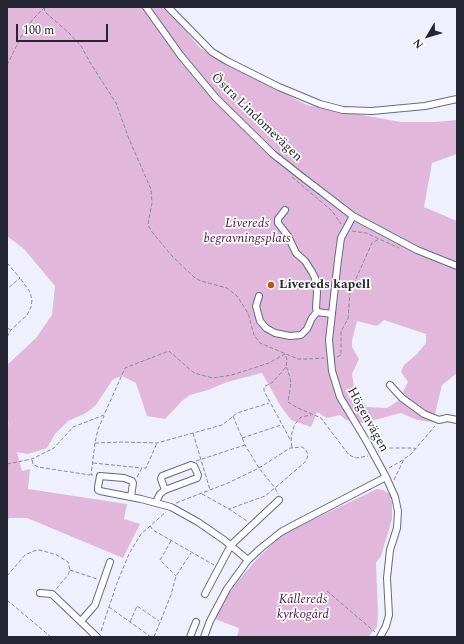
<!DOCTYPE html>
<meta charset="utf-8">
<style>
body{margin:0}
#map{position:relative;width:464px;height:644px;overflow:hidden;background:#eef0fe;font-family:Spectral,serif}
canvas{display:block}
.frame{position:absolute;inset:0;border:8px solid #242633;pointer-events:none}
.north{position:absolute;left:408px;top:16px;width:40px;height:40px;-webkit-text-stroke:3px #fff;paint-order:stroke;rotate:232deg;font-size:11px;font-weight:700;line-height:16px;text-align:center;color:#242633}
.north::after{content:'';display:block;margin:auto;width:14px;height:18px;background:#242633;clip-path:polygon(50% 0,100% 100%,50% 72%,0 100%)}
.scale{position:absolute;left:16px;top:24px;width:92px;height:18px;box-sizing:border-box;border:2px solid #242633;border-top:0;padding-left:5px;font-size:12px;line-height:14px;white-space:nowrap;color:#242633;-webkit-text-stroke:3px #fff;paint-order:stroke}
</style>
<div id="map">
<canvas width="464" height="644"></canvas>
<div class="frame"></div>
<div class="north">N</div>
<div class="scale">100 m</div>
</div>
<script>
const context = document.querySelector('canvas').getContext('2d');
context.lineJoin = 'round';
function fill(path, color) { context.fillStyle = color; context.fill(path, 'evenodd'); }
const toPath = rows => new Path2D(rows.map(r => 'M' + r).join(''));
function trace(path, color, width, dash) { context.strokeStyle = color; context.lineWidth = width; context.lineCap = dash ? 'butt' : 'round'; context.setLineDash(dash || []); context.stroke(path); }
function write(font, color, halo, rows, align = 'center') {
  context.font = font + ' Spectral,serif'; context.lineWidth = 3.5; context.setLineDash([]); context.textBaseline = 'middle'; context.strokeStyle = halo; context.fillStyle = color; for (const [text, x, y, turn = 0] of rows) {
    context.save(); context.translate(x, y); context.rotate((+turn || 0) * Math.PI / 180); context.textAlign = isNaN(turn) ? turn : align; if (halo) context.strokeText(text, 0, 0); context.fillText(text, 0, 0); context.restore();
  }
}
fill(toPath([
 [7,7,165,7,200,48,228,64,307,105,401,122,435,122,457,120,457,154,432,163,424,207,457,221,457,373,442,385,433,422,417,420,401,413,363,423,346,420,340,415,327,418,317,412,311,427,291,420,280,405,262,373,227,382,208,390,190,395,183,400,165,419,147,416,136,383,122,376,113,379,96,405,86,413,68,421,55,434,47,448,28,454,17,452,22,471,30,469,28,489,127,504,124,519,140,524,123,558,27,518,9,518,7,521,7,419,10,428,7,417,7,365,36,338,52,315,55,286,24,249,7,236],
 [384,320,426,334,426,343,417,354,404,365,401,372,408,382,398,401,387,408,367,407,355,392,352,374,359,359,352,347,352,341,357,321,377,326],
 [377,489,383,490,390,494,392,502,392,519,381,556,376,563,378,613,377,627,368,637,237,637,239,628,215,619,226,598,237,582,257,559,283,534]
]), '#e1b8db');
const minor = toPath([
 [146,7,181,56,216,98,273,154,301,176,353,216,417,250,457,266],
 [168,7,212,52,227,61,279,87,320,104,343,110,372,111,425,106,457,99],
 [285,210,278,219,278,223,288,236,296,253,305,261,312,272,315,278,317,292,316,308,317,312],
 [259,296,256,306,260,321,266,328,275,333,290,336,301,335,307,329,312,318,317,312,332,314],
 [390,385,402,398,424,414,439,420,447,418,457,420],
 [131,497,133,483,132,481,124,478,100,476,98,487,98,490,100,491,141,499,171,507,198,522,224,540,248,560],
 [156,502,160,494,165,490,197,478,198,475,194,466,191,465,162,476,161,479,165,490],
 [40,593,52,594,97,637],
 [205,594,231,545,279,500],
 [81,621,95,605,110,562],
 [190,637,196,622],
 [204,637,210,621,227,589,248,560,261,548,281,532,292,526,386,477,367,442,340,397,332,371,329,340,338,260,341,238,353,216],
 [380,637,386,626,389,615,387,578,390,550,397,528,398,511,395,497,386,477]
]);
trace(minor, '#656888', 8);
trace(toPath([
 [44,7,45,12,69,33,81,46,91,64,116,103,129,139,151,189,152,203,148,225,152,232,172,256,195,278,201,281,227,288,237,296,248,313,254,335,260,343,298,359,308,359,324,358],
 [7,65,21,37,33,19,44,8],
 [292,177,332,211,341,224],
 [352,231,366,233,399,248],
 [7,263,20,278,7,289],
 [7,328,11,330],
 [7,337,11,330,27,315,31,307,32,300,30,292,20,278],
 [337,357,341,355,341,331,348,319,350,292,372,243,379,239],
 [286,367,288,370,291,383,288,402,298,408,321,418,349,455,356,458,368,456],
 [233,416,245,445,259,468,275,488,278,494],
 [193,433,210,490],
 [242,438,281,425],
 [95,443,122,442,157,443,222,425,237,413,269,403],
 [292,447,291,441,292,432,295,424,301,417,311,415],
 [378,451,387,448,414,448,416,449],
 [32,460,33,464,38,467,90,475],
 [196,461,245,445],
 [93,463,142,468],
 [7,464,32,459,54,448,73,427,104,415,125,368,169,351,194,373,213,378,232,375,269,363,285,354,287,360,286,367,273,382,264,387,264,391,291,441],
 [389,468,403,460],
 [93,475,91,475,95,443,98,429,104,416],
 [137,477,142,468,146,468,157,443],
 [394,480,404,459,411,454,435,426],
 [202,494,229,509,247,521],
 [176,503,228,483,259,468,290,448,302,447,305,449,308,454,307,459,304,463,275,488,265,496,229,509],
 [150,526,153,530,214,565],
 [171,541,160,560,176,576],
 [70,570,97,579],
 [7,576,25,555,34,551,40,550,57,555,68,562,70,570,68,575,56,589],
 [327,591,375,632],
 [7,600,51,637],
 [109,607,151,637],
 [130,622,137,606,159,621],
 [101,631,117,583,129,554,141,534,166,512],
 [154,637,171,595,176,576,191,553]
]), '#888a98', 1, [4, 2]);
trace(minor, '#fff', 6);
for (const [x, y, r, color] of [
 [271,285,4,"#b65611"]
]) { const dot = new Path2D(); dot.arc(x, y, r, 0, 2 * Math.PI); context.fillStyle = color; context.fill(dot); trace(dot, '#fff', 1.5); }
write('13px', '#242633', '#fff', [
 ["Östra Lindomevägen",256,118,44],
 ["Högenvägen",367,420,61]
]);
write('italic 13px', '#4e1649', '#fff', [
 ["Livereds",247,224],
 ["begravningsplats",247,239],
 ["Kållereds",303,600],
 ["kyrkogård",303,615]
]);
write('bold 13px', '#242633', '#fff', [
 ["Livereds kapell",279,285]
], 'left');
</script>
